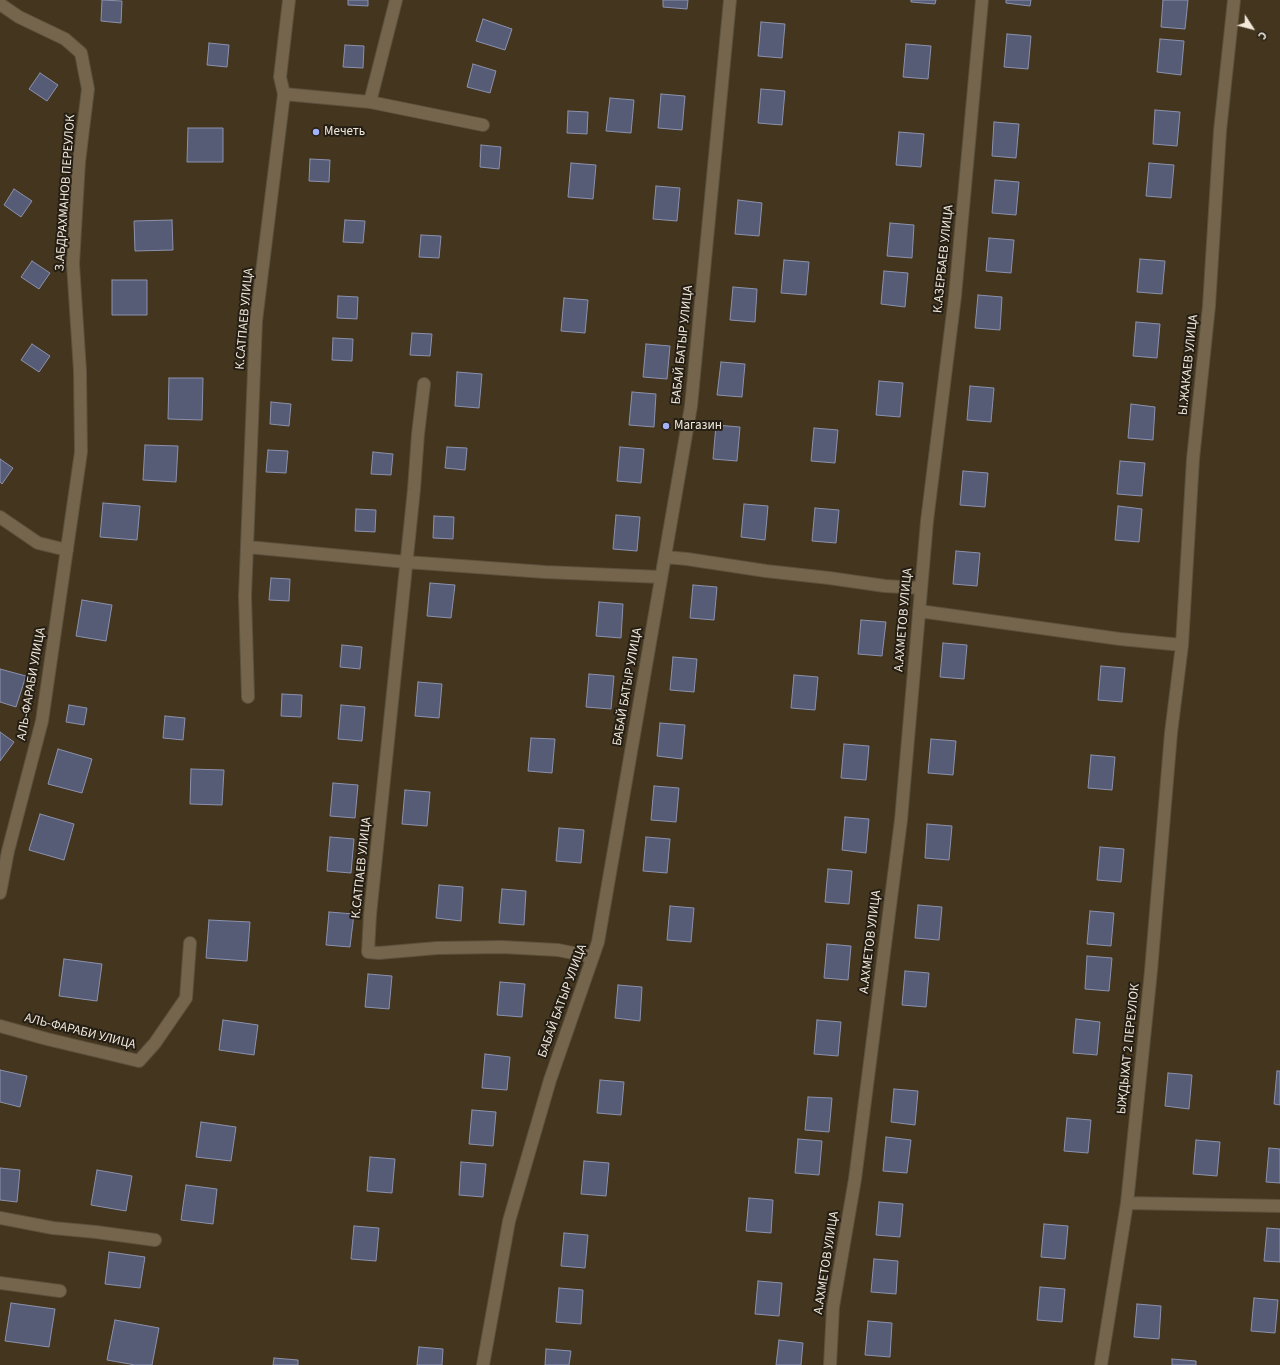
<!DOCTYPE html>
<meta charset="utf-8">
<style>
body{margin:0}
#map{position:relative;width:1280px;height:1365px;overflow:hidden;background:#43351e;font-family:"Source Sans 3",sans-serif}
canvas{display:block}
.north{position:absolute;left:1232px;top:8px;width:40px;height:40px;-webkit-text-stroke:3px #241e14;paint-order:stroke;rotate:126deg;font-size:11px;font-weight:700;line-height:16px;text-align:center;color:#f2e9db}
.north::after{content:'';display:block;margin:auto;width:14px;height:18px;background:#f2e9db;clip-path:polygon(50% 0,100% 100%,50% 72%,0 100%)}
</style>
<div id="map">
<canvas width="1280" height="1365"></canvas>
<div class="north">С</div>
</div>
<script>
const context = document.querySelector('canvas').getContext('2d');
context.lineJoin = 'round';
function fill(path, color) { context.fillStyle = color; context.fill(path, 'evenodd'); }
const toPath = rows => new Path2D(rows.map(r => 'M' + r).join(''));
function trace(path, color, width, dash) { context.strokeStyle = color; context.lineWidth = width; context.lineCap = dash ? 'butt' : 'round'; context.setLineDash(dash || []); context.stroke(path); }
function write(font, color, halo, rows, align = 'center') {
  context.font = font + ' "Source Sans 3",sans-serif'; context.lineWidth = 4; context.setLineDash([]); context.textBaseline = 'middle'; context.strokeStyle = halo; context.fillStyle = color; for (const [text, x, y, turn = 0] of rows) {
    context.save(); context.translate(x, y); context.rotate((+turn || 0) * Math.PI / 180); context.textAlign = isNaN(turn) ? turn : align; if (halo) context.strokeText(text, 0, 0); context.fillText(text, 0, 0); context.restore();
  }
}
const building = toPath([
 [102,0,122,1,121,23,101,21,102,0],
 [348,0,368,0,368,6,348,5,348,0],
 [663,0,688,0,687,9,663,7,663,0],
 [911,0,936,0,935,4,911,2,911,0],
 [1006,0,1031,0,1030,6,1006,3,1006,0],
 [1163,0,1188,0,1185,29,1161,27,1163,0],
 [483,19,512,29,505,50,476,41,483,19],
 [761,22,785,24,782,58,758,56,761,22],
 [1007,34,1031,36,1028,69,1004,67,1007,34],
 [1160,39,1184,41,1181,75,1157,72,1160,39],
 [209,43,229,45,227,67,207,65,209,43],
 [906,44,931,46,928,79,903,77,906,44],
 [345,45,364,46,363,68,343,67,345,45],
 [473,64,496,71,490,93,467,87,473,64],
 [40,73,58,85,47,101,29,89,40,73],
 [761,89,785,91,782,125,758,123,761,89],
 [661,94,685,96,682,130,658,128,661,94],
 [610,98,634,100,631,133,606,131,610,98],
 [1155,110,1180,112,1177,146,1153,144,1155,110],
 [568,111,588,112,587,134,567,133,568,111],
 [994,122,1019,124,1016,158,992,156,994,122],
 [188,128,223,128,223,162,187,162,188,128],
 [899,132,924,134,921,167,896,165,899,132],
 [481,145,501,147,499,169,480,167,481,145],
 [310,159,330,160,329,182,309,181,310,159],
 [571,163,596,165,593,199,568,197,571,163],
 [1149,163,1174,165,1171,198,1146,196,1149,163],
 [995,180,1019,182,1016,215,992,213,995,180],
 [656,186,680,188,677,221,653,219,656,186],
 [14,189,32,201,21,217,4,205,14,189],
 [738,200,762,203,759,236,735,234,738,200],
 [172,220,173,250,135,251,134,221,172,220],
 [345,220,365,221,363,243,343,242,345,220],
 [890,223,914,225,912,258,887,256,890,223],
 [421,235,441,236,439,258,419,257,421,235],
 [989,238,1014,240,1011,273,986,271,989,238],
 [1140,259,1165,261,1162,294,1137,292,1140,259],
 [784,260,809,262,806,295,781,293,784,260],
 [32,261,50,273,39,289,21,277,32,261],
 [884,271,908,273,905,307,881,304,884,271],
 [112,280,147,280,147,315,112,315,112,280],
 [733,287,757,289,755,322,730,320,733,287],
 [978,295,1002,297,1000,330,975,328,978,295],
 [338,296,358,297,357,319,337,318,338,296],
 [564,298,588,300,585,333,561,331,564,298],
 [1136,322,1160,324,1157,358,1133,356,1136,322],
 [412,333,432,334,430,356,410,355,412,333],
 [333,338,353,339,352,361,332,360,333,338],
 [32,344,50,356,39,372,21,360,32,344],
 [646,344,670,346,667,379,643,377,646,344],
 [721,362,745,364,742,397,717,395,721,362],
 [457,372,482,374,479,408,455,406,457,372],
 [169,378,203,378,202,420,168,419,169,378],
 [879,381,903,383,900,417,876,415,879,381],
 [970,386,994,388,991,422,967,420,970,386],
 [632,392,656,394,654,427,629,425,632,392],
 [271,402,291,404,289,426,270,424,271,402],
 [1131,404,1155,407,1153,440,1128,438,1131,404],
 [716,425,740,427,737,461,713,459,716,425],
 [814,428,838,430,835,463,811,461,814,428],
 [145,445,178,446,176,482,143,480,145,445],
 [447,447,467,448,465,470,445,468,447,447],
 [620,447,644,449,641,483,617,481,620,447],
 [268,450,288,451,286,473,266,472,268,450],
 [373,452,393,454,391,475,371,474,373,452],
 [0,459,13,468,2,484,0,482,0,459],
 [1120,461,1145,463,1142,496,1117,494,1120,461],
 [963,471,988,473,985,507,960,505,963,471],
 [103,503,140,506,137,540,100,537,103,503],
 [744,504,768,506,765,540,741,537,744,504],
 [1118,506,1142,509,1139,542,1115,540,1118,506],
 [815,508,839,510,836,543,812,541,815,508],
 [356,509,376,510,375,532,355,531,356,509],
 [616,515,640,517,637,551,613,549,616,515],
 [434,516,454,517,453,539,433,538,434,516],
 [956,551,980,553,977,586,953,584,956,551],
 [271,578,290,579,289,601,269,600,271,578],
 [430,583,455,585,451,618,427,616,430,583],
 [693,585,717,587,714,620,690,618,693,585],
 [82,600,112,605,106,641,76,636,82,600],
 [599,602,623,604,621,638,596,636,599,602],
 [861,620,886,622,882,656,858,654,861,620],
 [943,643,967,645,964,679,940,677,943,643],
 [342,645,362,647,360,669,340,667,342,645],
 [673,657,697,659,694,692,670,690,673,657],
 [1101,666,1125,668,1122,702,1098,700,1101,666],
 [0,669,26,676,16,707,0,702,0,669],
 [589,674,614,676,611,709,586,707,589,674],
 [794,675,818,677,815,710,791,708,794,675],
 [418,682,442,684,439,718,415,716,418,682],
 [282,694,302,695,301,717,281,716,282,694],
 [69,705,87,708,84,725,66,722,69,705],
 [341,705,365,707,362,741,338,739,341,705],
 [165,716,185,718,183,740,163,738,165,716],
 [660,723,685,725,682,759,657,756,660,723],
 [0,732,14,742,0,761,0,732],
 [531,738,555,739,552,773,528,771,531,738],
 [931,739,956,741,953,775,928,773,931,739],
 [844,744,869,746,866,780,841,778,844,744],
 [58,749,92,759,82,793,48,784,58,749],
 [1091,755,1115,757,1112,790,1088,788,1091,755],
 [191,769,224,770,222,805,190,804,191,769],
 [333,783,358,785,355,818,330,816,333,783],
 [654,786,679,788,676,822,651,820,654,786],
 [405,790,430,792,427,826,402,824,405,790],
 [40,814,74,824,64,860,29,850,40,814],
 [845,817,869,819,866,853,842,850,845,817],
 [927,824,952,826,949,860,925,858,927,824],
 [559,828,584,830,581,863,556,861,559,828],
 [330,837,354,839,351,873,327,871,330,837],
 [646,837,670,839,667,873,643,871,646,837],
 [1100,847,1124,849,1121,882,1097,880,1100,847],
 [828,869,852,871,849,904,825,902,828,869],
 [439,885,463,887,461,921,436,918,439,885],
 [502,889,526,891,524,925,499,923,502,889],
 [918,905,942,907,939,940,915,938,918,905],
 [670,906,694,908,691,942,667,940,670,906],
 [1090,911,1114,913,1111,946,1087,944,1090,911],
 [329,912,354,914,350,947,326,945,329,912],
 [209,920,250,922,247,961,206,958,209,920],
 [827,944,851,946,848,980,824,978,827,944],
 [1087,956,1112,958,1109,991,1085,989,1087,956],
 [64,959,102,964,97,1001,59,996,64,959],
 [905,971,929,973,926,1007,902,1005,905,971],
 [368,974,392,976,389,1009,365,1007,368,974],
 [500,982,525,984,522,1017,497,1015,500,982],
 [618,985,642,987,640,1021,615,1018,618,985],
 [1076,1019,1100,1022,1097,1055,1073,1053,1076,1019],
 [223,1020,258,1025,254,1055,219,1050,223,1020],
 [817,1020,841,1022,838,1056,814,1054,817,1020],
 [485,1054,510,1057,507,1090,482,1088,485,1054],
 [0,1070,27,1076,20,1107,0,1102,0,1070],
 [1277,1071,1280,1071,1280,1105,1274,1104,1277,1071],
 [1168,1073,1192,1075,1189,1109,1165,1106,1168,1073],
 [600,1080,624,1082,621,1115,597,1113,600,1080],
 [894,1089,918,1091,915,1125,891,1122,894,1089],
 [808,1097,832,1098,829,1132,805,1130,808,1097],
 [472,1110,496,1112,493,1146,469,1144,472,1110],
 [1067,1118,1091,1120,1088,1153,1064,1151,1067,1118],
 [201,1122,236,1127,231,1161,196,1157,201,1122],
 [886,1137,911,1140,907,1173,883,1171,886,1137],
 [798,1139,822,1141,819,1175,795,1173,798,1139],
 [1196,1140,1220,1142,1217,1176,1193,1174,1196,1140],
 [1269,1148,1280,1149,1280,1183,1266,1182,1269,1148],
 [370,1157,395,1159,392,1193,367,1191,370,1157],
 [584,1161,609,1163,606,1196,581,1194,584,1161],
 [461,1162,486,1164,483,1197,459,1195,461,1162],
 [0,1168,20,1170,17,1202,0,1200,0,1168],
 [97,1170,132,1176,126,1211,91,1205,97,1170],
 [186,1185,217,1189,213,1224,181,1220,186,1185],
 [749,1198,773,1200,771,1233,746,1231,749,1198],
 [879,1202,903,1204,900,1237,876,1235,879,1202],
 [1044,1224,1068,1226,1065,1259,1041,1257,1044,1224],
 [354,1226,379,1228,376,1261,351,1259,354,1226],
 [1267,1228,1280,1229,1280,1262,1264,1261,1267,1228],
 [564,1233,588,1235,585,1268,561,1266,564,1233],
 [109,1252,145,1257,140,1288,105,1284,109,1252],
 [874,1259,898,1261,896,1294,871,1292,874,1259],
 [758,1281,782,1283,779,1316,755,1314,758,1281],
 [1040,1287,1065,1289,1062,1322,1037,1320,1040,1287],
 [559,1288,583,1290,581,1324,556,1322,559,1288],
 [1254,1298,1278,1300,1275,1333,1251,1331,1254,1298],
 [11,1303,55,1309,49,1347,5,1341,11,1303],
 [1137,1304,1161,1306,1159,1339,1134,1337,1137,1304],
 [115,1320,159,1328,152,1365,135,1365,107,1360,115,1320],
 [868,1321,892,1323,890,1357,865,1355,868,1321],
 [779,1340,803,1343,801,1365,776,1365,779,1340],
 [419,1347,443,1349,442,1365,417,1365,419,1347],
 [546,1349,571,1351,569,1365,545,1365,546,1349],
 [274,1358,298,1360,298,1365,273,1365,274,1358],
 [1172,1359,1196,1361,1196,1365,1172,1365,1172,1359]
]);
fill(building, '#575c76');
trace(building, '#8b91ad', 1);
const minor = toPath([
 [0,4,19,17,65,39,81,53,88,89,79,162,73,264,80,371,81,452,42,721,8,851,0,893],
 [284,94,280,77,289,0],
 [370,102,483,125],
 [424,384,418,434,414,489,370,915,368,952,379,953,437,948,502,947,558,950,593,957],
 [0,517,38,543,67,550],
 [248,547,406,562,545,572,661,577],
 [665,557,687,559,766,571,829,578,885,586,921,588],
 [919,611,1120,639,1182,645],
 [248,697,245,596,256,321,284,94,370,102,396,0],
 [0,1026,47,1039,139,1061,155,1043,186,998,190,943],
 [1127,1203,1280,1206],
 [0,1218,53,1228,96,1232,155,1240],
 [0,1283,60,1291],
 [483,1365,509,1221,550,1080,598,942,691,406,730,0],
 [830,1365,833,1307,855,1179,901,820,927,521,955,296,982,0],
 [1101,1365,1127,1203,1151,971,1171,733,1182,645,1193,459,1209,306,1220,131,1234,0]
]);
trace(minor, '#5d513d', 14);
trace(minor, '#74654c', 12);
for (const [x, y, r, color] of [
 [316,132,4,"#a4b2fc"],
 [666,426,4,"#a4b2fc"]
]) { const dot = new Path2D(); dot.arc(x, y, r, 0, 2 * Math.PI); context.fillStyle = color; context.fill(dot); trace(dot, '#241e14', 1.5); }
write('13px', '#f2e9db', '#241e14', [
 ["Мечеть",324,132],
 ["Магазин",674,426]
], 'left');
write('13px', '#f2e9db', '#241e14', [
 ["З.АБДРАХМАНОВ ПЕРЕУЛОК",66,193,-86],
 ["К.АЗЕРБАЕВ УЛИЦА",944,259,-84],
 ["К.САТПАЕВ УЛИЦА",245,319,-85],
 ["БАБАЙ БАТЫР УЛИЦА",683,345,-84],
 ["Ы.ЖАКАЕВ УЛИЦА",1189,365,-84],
 ["А.АХМЕТОВ УЛИЦА",904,620,-85],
 ["АЛЬ-ФАРАБИ УЛИЦА",32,684,-80],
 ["БАБАЙ БАТЫР УЛИЦА",628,687,-80],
 ["К.САТПАЕВ УЛИЦА",362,868,-84],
 ["А.АХМЕТОВ УЛИЦА",871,942,-83],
 ["БАБАЙ БАТЫР УЛИЦА",563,1001,-70],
 ["АЛЬ-ФАРАБИ УЛИЦА",80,1032,14],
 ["ЫЖДЫХАТ 2 ПЕРЕУЛОК",1129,1049,-84],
 ["А.АХМЕТОВ УЛИЦА",827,1263,-81]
]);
</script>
